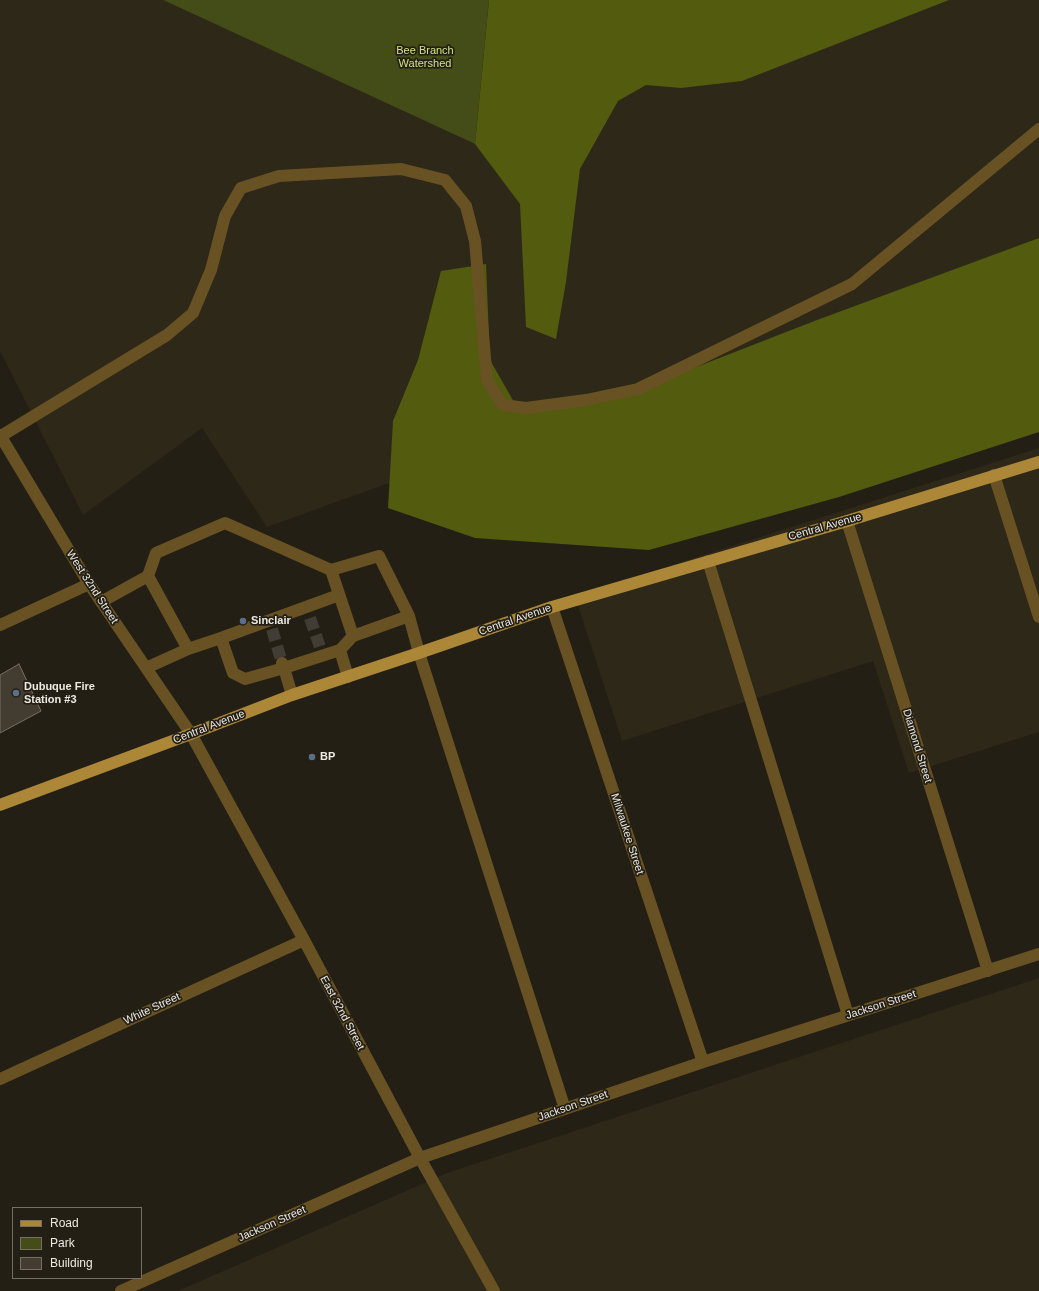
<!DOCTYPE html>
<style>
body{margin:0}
#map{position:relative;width:1039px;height:1291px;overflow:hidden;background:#231f15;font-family:Helvetica,sans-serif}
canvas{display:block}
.legend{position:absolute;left:12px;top:1207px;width:130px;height:72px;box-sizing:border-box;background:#231f15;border:1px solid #747067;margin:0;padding:5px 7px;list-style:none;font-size:12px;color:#edeae3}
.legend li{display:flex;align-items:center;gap:8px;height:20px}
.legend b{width:20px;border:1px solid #747067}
</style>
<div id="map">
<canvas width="1039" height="1291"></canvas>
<ul class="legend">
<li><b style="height:5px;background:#ab8737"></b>Road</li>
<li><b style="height:11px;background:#444c17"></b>Park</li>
<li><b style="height:11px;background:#423c31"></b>Building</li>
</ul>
</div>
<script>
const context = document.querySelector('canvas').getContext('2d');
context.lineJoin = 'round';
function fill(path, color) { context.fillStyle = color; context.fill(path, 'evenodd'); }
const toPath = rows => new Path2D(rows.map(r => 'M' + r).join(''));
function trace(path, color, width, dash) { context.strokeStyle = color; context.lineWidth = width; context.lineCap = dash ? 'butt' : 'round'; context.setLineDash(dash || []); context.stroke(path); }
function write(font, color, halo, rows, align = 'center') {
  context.font = font + ' Helvetica,sans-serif'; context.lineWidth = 3.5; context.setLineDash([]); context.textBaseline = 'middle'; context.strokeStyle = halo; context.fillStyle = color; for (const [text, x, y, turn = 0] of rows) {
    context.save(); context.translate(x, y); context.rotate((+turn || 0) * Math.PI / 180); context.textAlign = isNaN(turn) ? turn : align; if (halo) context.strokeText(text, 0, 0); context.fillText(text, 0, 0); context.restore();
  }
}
fill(toPath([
 [0,0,163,0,475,144,635,0,1039,0,1039,310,779,407,386,484,267,527,202,428,83,515,0,351],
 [1039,448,1039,732,909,773,873,661,622,741,575,596],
 [1039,978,1039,1291,178,1291,447,1173]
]), '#2e2818');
fill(toPath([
 [163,0,489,0,475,144]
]), '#444c17');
fill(toPath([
 [489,0,949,0,742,81,681,88,646,85,618,101,580,169,566,282,556,339,526,327,520,204,475,144],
 [1039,238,1039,432,839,497,649,550,475,538,388,508,393,421,418,360,441,271,486,264,490,360,518,409,614,399,817,320]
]), '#525b0e');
const building = toPath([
 [19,664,41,711,0,733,0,675,19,664]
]);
fill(building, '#423c31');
trace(building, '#777065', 1);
trace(toPath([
 [310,618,321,650],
 [272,629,282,663]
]), '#413d34', 12, [12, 6]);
trace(toPath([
 [0,435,89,584,191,734,304,940,420,1158,494,1291],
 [1,436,167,335,193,313,211,270,225,216,241,188,279,176,401,169,445,180,466,206,475,241,487,381,503,405,526,408,586,400,638,389,852,284,1039,129],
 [994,475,1039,617],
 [847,521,988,971],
 [708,561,848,1015],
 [148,576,156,553,225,523,331,570],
 [101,602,148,576,188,649],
 [552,607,703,1062],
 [409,616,353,636,331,570,379,556,409,616,419,653,565,1109],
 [0,625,89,584],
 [340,650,348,677],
 [282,663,284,668,245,679,233,673,221,638,339,595],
 [146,668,188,649,221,638],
 [292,695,284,668,340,650,353,636],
 [0,1079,304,940],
 [121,1291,420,1158,703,1062,1039,954]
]), '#685223', 12);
trace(toPath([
 [0,805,191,734,292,695,419,653,552,607,847,521,1039,462]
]), '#ab8737', 12);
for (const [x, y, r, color] of [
 [243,621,4,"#5c6f8a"],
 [16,693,4,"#5c6f8a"],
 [312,757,4,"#5c6f8a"]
]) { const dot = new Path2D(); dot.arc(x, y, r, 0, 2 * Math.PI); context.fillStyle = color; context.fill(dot); trace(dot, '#231f15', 1.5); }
write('11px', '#d3e480', '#231f15', [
 ["Bee Branch",425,51],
 ["Watershed",425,64]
]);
write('11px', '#edeae3', '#231f15', [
 ["Central Avenue",825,527,-16],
 ["West 32nd Street",92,587,57],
 ["Central Avenue",515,620,-19],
 ["Central Avenue",209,727,-21],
 ["Diamond Street",917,746,73],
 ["Milwaukee Street",627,834,72],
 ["Jackson Street",881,1005,-18],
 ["White Street",152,1009,-25],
 ["East 32nd Street",342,1013,62],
 ["Jackson Street",573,1106,-19],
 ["Jackson Street",272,1224,-24]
]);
write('bold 11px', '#edeae3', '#231f15', [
 ["Sinclair",251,621],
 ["Dubuque Fire",24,687],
 ["Station #3",24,700],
 ["BP",320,757]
], 'left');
</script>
